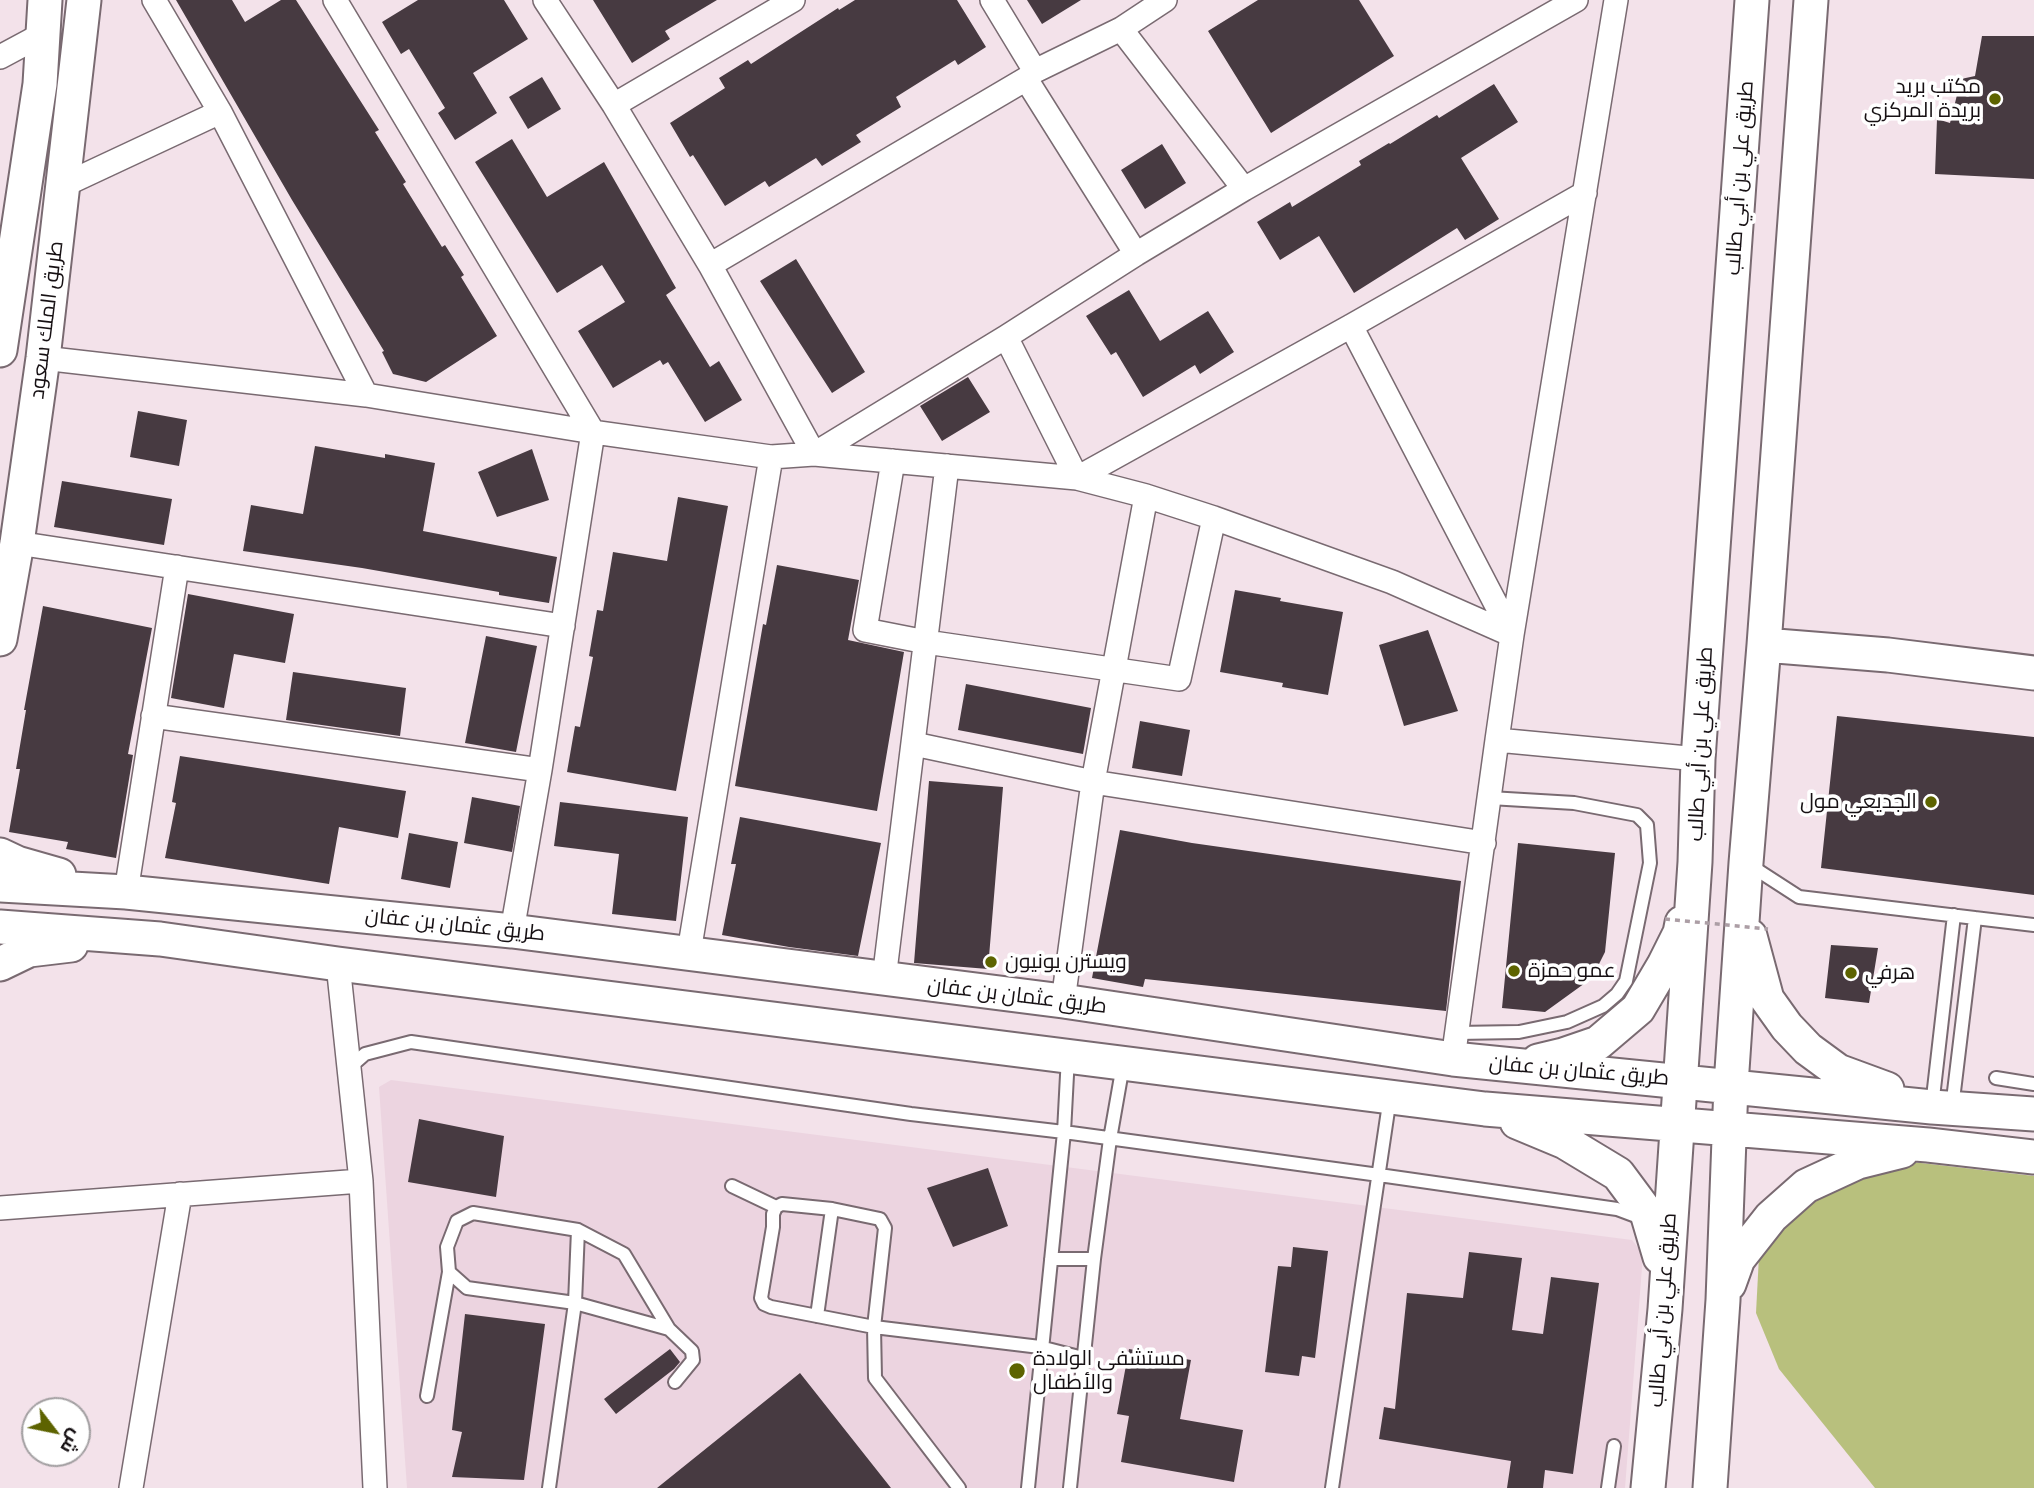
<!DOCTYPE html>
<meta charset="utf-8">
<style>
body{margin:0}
#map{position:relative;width:2034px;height:1488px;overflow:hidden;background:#f3e2ea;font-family:"PT Sans Narrow",Cairo,sans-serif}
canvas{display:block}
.north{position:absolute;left:21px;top:1397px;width:70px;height:70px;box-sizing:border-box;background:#fff;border:2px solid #a29fa1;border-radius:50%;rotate:122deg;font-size:19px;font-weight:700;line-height:28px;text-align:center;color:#161013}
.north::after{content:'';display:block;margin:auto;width:24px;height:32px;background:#5d6300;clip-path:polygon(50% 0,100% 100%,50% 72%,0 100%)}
</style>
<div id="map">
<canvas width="2034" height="1488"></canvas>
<div class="north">ش</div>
</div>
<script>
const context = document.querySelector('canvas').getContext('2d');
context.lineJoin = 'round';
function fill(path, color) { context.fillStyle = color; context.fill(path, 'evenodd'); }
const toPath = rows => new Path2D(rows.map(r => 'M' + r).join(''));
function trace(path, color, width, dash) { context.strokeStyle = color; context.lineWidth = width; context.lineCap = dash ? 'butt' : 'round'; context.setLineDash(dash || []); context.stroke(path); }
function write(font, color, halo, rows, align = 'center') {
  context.font = font + ' "PT Sans Narrow",Cairo,sans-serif'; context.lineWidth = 7; context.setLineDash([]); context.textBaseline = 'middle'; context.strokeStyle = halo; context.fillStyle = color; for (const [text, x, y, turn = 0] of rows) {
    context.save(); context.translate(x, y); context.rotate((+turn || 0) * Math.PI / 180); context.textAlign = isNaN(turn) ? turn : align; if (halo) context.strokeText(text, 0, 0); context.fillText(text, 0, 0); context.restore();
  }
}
fill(toPath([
 [391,1080,1632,1240,1643,1254,1625,1488,407,1488,379,1087]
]), '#ecd4e0');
fill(toPath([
 [1912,1162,2034,1176,2034,1488,1875,1488,1779,1369,1756,1313,1759,1256,1812,1194]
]), '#b8c07d');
fill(toPath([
 [176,0,232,0,245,22,281,0,296,0,379,130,375,132,406,182,403,184,442,247,445,245,464,275,461,277,497,336,426,382,393,374,382,352,384,351,292,200],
 [418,0,504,0,528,39,473,73,497,113,455,140,438,113,445,108,409,49,401,54,382,22],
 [593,0,717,0,665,31,670,39,632,63],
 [855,0,957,0,986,47,958,65,955,60,896,97,901,107,856,135,861,142,822,166,816,158,769,187,765,181,725,206,693,155,690,157,670,123,725,88,719,78,748,60,751,64,838,8,839,10],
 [1027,0,1081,0,1042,24],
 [1258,0,1359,0,1394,56,1271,133,1208,31],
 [1982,36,2034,36,2034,179,1935,174,1937,119,1950,123,1961,79,1975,76],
 [542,77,561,109,528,129,509,97],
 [1494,84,1518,122,1461,158,1499,219,1465,240,1457,228,1354,293,1319,236,1280,260,1257,222,1290,202,1292,207,1361,165,1359,161,1389,143,1390,144,1437,115,1439,118],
 [512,139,547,197,604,162,676,288,666,295,710,367,719,361,742,400,705,422,668,362,663,365,660,360,613,388,578,331,625,302,602,265,557,293,475,162],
 [1162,144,1186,183,1145,209,1121,170],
 [796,259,865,372,832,393,760,281],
 [1129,290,1160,341,1208,311,1234,352,1200,374,1195,365,1143,397,1116,352,1111,355,1086,316],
 [968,377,990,412,942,441,920,406],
 [138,411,187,420,179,466,130,457],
 [315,446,385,458,385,454,435,463,423,531,557,557,549,603,499,595,499,592,362,568,243,551,251,505,303,514],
 [532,449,549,500,497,517,478,472],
 [62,481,172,499,164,545,54,527],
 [678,497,728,506,676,791,567,772,575,726,580,727,593,657,589,656,597,610,603,611,613,552,667,561],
 [777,565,859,580,848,640,904,652,877,811,735,786,763,624,766,625],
 [1235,590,1281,598,1280,601,1343,612,1328,695,1282,687,1283,683,1220,672],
 [188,594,294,614,285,663,234,654,224,708,171,698],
 [43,606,152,628,128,754,133,755,116,858,66,849,68,842,9,832,20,769,16,769,26,710,24,710],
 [1428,630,1458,711,1404,726,1379,645],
 [486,636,537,646,516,752,465,743],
 [293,672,406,688,400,736,286,720],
 [966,684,1091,708,1083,754,958,730],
 [1837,716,2034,737,2034,895,1821,868],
 [1140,721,1190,730,1182,776,1132,768],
 [180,756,406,791,398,838,339,827,329,884,165,858,176,803,172,802],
 [929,781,1003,787,988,969,914,963],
 [472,797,520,806,512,852,464,843],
 [560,802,688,817,676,921,612,914,619,854,554,846],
 [740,817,881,843,858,956,789,947,722,935,736,864,731,864],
 [1120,830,1192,843,1461,881,1446,1011,1145,979,1143,987,1092,978],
 [409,833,458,842,450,888,401,879],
 [1518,843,1615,853,1605,952,1592,978,1545,1012,1502,1008],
 [1831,945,1878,948,1869,1003,1825,998],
 [419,1119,504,1136,496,1197,408,1182],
 [988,1168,1008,1226,953,1247,927,1188],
 [1293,1247,1328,1251,1315,1358,1302,1356,1299,1376,1265,1372,1278,1266,1291,1267],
 [1469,1252,1522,1258,1512,1330,1543,1334,1551,1277,1599,1283,1573,1474,1545,1470,1543,1488,1507,1488,1511,1461,1379,1439,1384,1407,1395,1409,1407,1293,1463,1298],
 [465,1314,545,1324,524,1480,452,1477,462,1432,452,1430],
 [670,1349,680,1362,674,1369,616,1414,604,1399],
 [1129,1349,1191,1360,1180,1419,1243,1430,1234,1482,1121,1462,1129,1416,1117,1414],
 [800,1373,891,1488,657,1488]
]), '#473a41');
const lane = toPath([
 [1748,864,1799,897,2034,925],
 [1456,1033,1519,1032,1567,1022,1603,1006,1617,994,1626,981,1650,863,1647,825,1637,815,1574,803,1490,798],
 [349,1068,365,1054,411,1042,911,1114,1064,1132,1379,1175,1617,1209,1641,1218],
 [1996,1078,2034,1084],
 [1932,1106,1954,915],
 [1952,1108,1975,918],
 [732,1186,776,1207],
 [578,1230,575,1303,467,1288,449,1272,447,1247,457,1221,473,1213,578,1230,624,1254,669,1329,692,1351,693,1360,675,1382],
 [1051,1259,1094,1259],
 [817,1316,832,1209],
 [427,1396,449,1272],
 [549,1488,575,1303,669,1329],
 [959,1488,875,1378,874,1327,885,1228,880,1219,832,1209,782,1204,776,1207,773,1214,773,1227,761,1298,764,1304,771,1307,874,1327,1040,1347,1083,1358],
 [1028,1488,1064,1132,1068,1056],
 [1070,1488,1094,1259,1110,1139,1123,1065],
 [1332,1488,1390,1097],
 [1608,1488,1614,1446]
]);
const street = toPath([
 [154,0,220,112,366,395],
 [335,0,593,432,540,770,512,931],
 [545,0,614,105,710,265,814,454,1006,337,1136,254,1244,189,1576,0],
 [992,0,1035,71],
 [1121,29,1244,189],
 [0,57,43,34],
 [1026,79,1136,254],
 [614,105,793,0],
 [64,185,220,112],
 [710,265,1026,79,1035,71,1121,29,1165,0],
 [1351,326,1512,635],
 [1006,337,1077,478,1351,326,1585,193],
 [43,358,366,395,593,432,771,457,814,454,1077,478,1146,496,1214,518,1392,582,1512,635,1497,740,1698,759],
 [893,461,865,630,926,642,1179,679,1214,518],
 [17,543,563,626],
 [1512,635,1616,0],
 [153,716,540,770],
 [914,744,1093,782,1484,843],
 [126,892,177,567],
 [689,952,771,457],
 [338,964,361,1181,375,1488],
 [884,979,947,466],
 [1063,1001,1093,782,1146,496],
 [1453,1059,1497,740],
 [0,1208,361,1181],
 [131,1488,180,1194]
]);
const secondary = toPath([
 [0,350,40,84,45,0],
 [0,639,17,543,43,358,84,0],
 [1764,645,1888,655,2034,673],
 [0,855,17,863,59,875],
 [0,885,126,892,512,931,1063,1001,1453,1059,1932,1107,2034,1114],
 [0,927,160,939,338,964,1485,1109,1928,1145,2034,1157],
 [1750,936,1767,999,1787,1027,1808,1049,1838,1071,1887,1089],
 [0,964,29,950,71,945],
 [1538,1061,1563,1055,1598,1043,1638,1009,1664,965,1680,933,1682,923],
 [1517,1122,1565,1142,1618,1174,1647,1213,1660,1257],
 [1729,1284,1738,1259,1771,1217,1806,1186,1858,1162,1902,1151],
 [1648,1488,1665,1309,1695,862,1698,759,1752,0],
 [1710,1488,1723,1300,1731,1085,1746,863,1764,645,1811,0]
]);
trace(lane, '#796a71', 16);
trace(street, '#796a71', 26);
trace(secondary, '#796a71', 37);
trace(lane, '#fff', 12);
trace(street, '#fff', 23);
trace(secondary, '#fff', 33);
trace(toPath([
 [1665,919,1768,929]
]), '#ac9ea5', 3.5, [5, 5]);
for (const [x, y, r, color] of [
 [1995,99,7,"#5d6300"],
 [1931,802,7,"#5d6300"],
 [991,962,7,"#5d6300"],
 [1514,971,7,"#5d6300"],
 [1851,973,7,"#5d6300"],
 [1017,1371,9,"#5d6300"]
]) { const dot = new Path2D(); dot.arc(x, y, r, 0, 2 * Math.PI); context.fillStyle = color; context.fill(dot); trace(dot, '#fff', 2.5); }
write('21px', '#161013', '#fff', [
 ["مكتب بريد",1981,87,"right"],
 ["بريدة المركزي",1981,111,"right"],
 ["الجديعي مول",1917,802,"right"],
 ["ويسترن يونيون",1005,962],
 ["عمو حمزة",1528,971],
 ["هرفي",1865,973],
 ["مستشفى الولادة",1033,1359],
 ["والأطفال",1033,1383]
], 'left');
write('21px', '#161013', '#fff', [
 ["طريق علي بن أبي طالب",1740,178,-86],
 ["طريق الملك سعود",47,320,-83],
 ["طريق علي بن أبي طالب",1701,744,-87],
 ["طريق عثمان بن عفان",455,925,6],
 ["طريق عثمان بن عفان",1017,996,7],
 ["طريق عثمان بن عفان",1579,1071,5],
 ["طريق علي بن أبي طالب",1663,1310,-86]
]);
</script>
